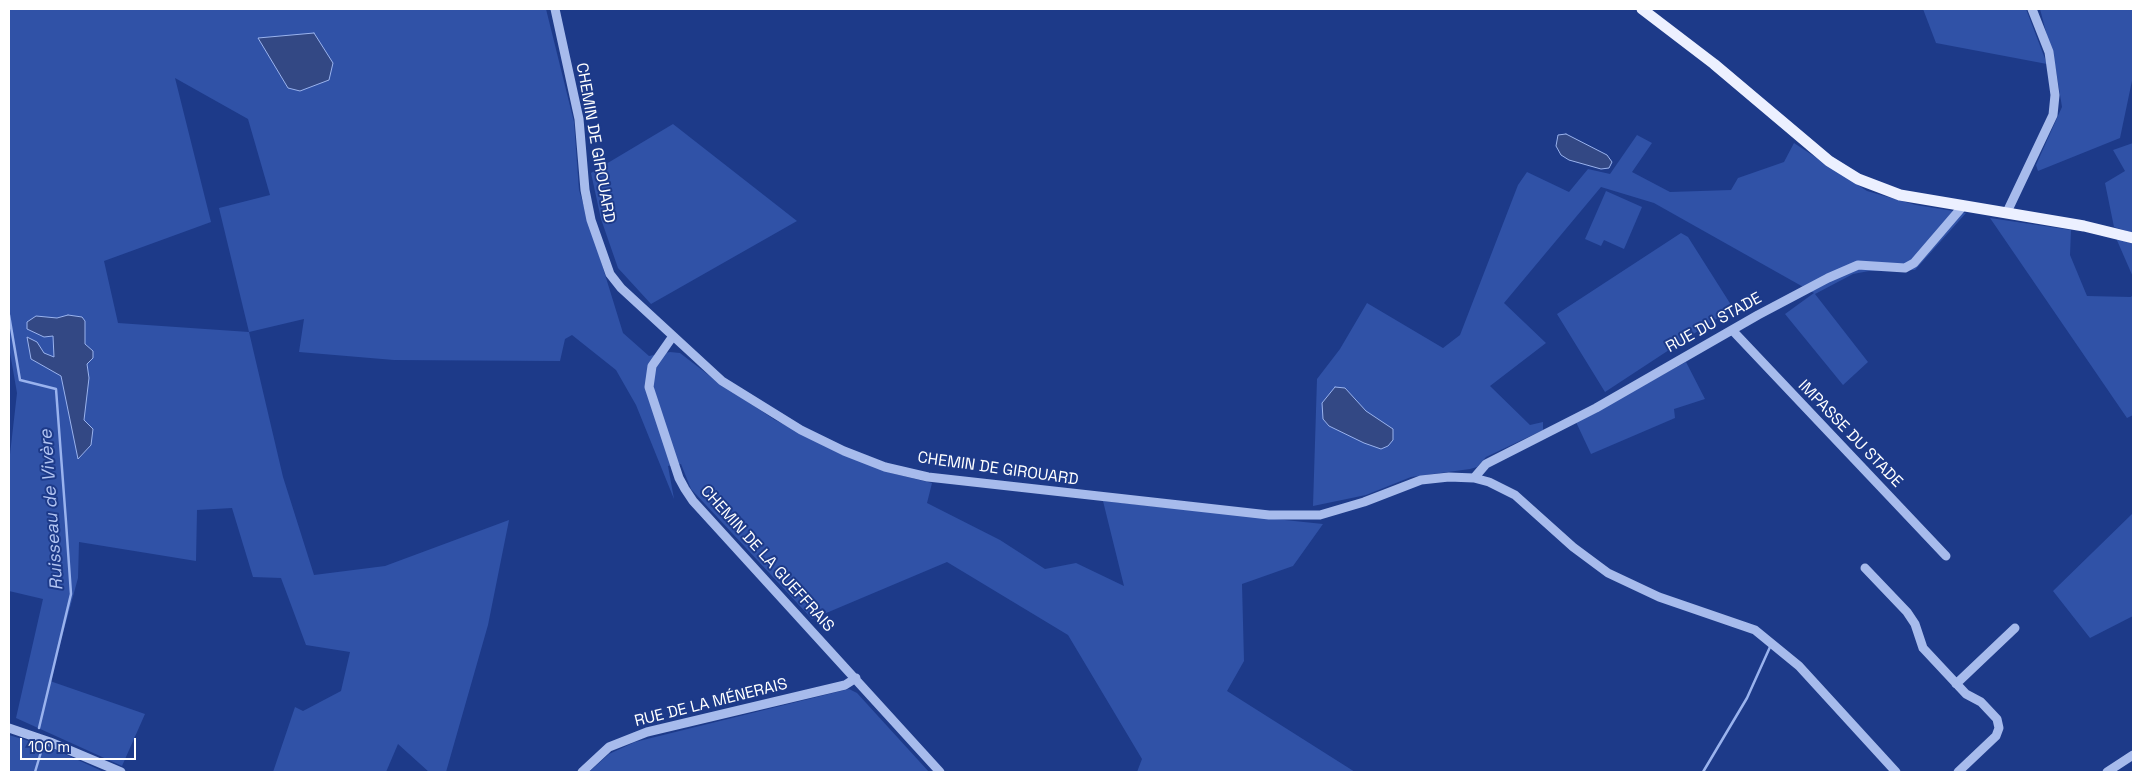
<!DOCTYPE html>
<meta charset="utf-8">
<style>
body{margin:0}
#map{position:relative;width:2142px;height:781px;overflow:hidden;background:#1d3a89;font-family:"Space Grotesk",sans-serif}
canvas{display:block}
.frame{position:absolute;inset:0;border:10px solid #fff;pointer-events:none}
.scale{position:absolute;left:20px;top:738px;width:116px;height:22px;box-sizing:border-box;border:2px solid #fff;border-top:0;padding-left:6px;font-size:15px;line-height:18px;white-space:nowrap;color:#fff;-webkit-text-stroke:4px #1d3a89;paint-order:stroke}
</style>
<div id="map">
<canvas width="2142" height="781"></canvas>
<div class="frame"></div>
<div class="scale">100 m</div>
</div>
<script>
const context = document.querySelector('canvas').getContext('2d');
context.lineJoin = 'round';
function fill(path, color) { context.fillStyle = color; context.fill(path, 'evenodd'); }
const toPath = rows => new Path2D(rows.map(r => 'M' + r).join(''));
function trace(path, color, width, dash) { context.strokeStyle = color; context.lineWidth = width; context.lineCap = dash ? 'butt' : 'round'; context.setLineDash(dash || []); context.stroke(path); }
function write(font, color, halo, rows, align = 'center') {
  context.font = font + ' "Space Grotesk",sans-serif'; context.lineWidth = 4; context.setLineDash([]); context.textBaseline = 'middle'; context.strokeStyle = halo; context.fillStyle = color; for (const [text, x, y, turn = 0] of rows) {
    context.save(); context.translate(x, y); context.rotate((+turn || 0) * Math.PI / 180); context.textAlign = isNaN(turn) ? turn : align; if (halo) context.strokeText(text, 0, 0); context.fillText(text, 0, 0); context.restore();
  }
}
fill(toPath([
 [9,9,546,9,574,122,579,190,623,333,649,356,670,352,680,353,715,380,775,420,856,459,891,473,932,483,927,503,1000,540,1045,569,1076,563,1124,586,1103,501,1323,524,1293,566,1242,584,1244,661,1227,691,1355,772,1137,772,1142,759,1068,635,947,562,812,619,691,489,681,464,668,466,674,499,636,405,616,370,572,335,565,339,560,361,394,360,299,352,304,319,249,332,283,477,314,575,385,566,509,520,488,625,446,772,429,772,398,744,386,772,273,772,295,707,303,711,341,691,350,652,306,645,281,578,253,577,232,508,197,510,196,561,79,542,78,578,50,681,145,714,122,766,16,718,43,599,9,591,9,463,17,393,9,347],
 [175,78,248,119,270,195,219,208,249,332,118,323,104,261,211,222],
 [1923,9,2026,9,2047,64,1936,43],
 [2040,9,2133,9,2133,76,2120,138,2038,171,2036,165,2062,107,2056,70],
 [673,124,797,221,651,304,618,268,601,219,591,173],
 [1637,135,1652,143,1632,172,1670,192,1731,190,1738,178,1784,162,1794,143,1867,191,1916,205,1966,213,1915,270,1869,271,1853,274,1815,294,1868,362,1843,385,1785,314,1814,293,1654,203,1601,187,1504,303,1546,343,1490,386,1530,425,1543,422,1543,430,1486,457,1477,467,1470,469,1411,477,1366,495,1313,506,1317,379,1340,349,1367,303,1443,348,1460,335,1518,185,1527,172,1569,192,1588,169,1610,174],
 [2133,143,2133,233,2114,227,2105,183,2125,171,2113,150],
 [1606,191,1642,207,1624,249,1604,240,1601,246,1585,239],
 [1990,218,2071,230,2070,255,2087,296,2131,297,2133,295,2133,415,2127,418],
 [1681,233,1688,237,1733,308,1605,392,1557,314],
 [2116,238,2133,244,2133,277],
 [1686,362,1705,399,1674,409,1675,418,1591,454,1576,422],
 [2133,513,2133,616,2090,638,2053,591],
 [849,689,857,693,929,772,589,772,609,754,635,742],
 [9,735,52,748,104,772,9,772]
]), '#3052a7');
const water = toPath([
 [314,33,333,63,329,80,300,91,288,88,258,38,314,33],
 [1566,134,1607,155,1612,162,1609,168,1601,169,1569,160,1561,155,1556,146,1558,135,1566,134],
 [68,315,82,317,85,321,85,344,93,351,93,358,87,364,89,378,84,420,93,429,91,445,78,459,61,376,31,359,27,337,37,342,44,353,54,357,53,336,44,337,27,329,27,322,36,316,57,318,68,315],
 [1335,387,1345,388,1366,411,1393,429,1393,440,1388,446,1381,449,1364,443,1329,426,1323,419,1322,403,1335,387]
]);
fill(water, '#334884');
trace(water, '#9ab3ee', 1);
trace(toPath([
 [9,315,20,380,56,389,66,522,71,594,39,728],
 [35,772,41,752],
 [1703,772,1747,698,1770,647]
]), '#9ab3ee', 2.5);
trace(toPath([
 [555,9,579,119,585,190,591,220,610,274,621,288,722,381,801,430,844,451,885,467,928,477,1269,515,1320,515,1364,502,1421,480,1449,477,1474,478,1489,482,1515,495,1573,547,1608,573,1659,597,1755,630,1799,666,1896,772],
 [2007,212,2053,115,2055,95,2049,52,2032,9],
 [1733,331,1946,556],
 [673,336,652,366,649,387,679,478,685,489,693,501,940,772],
 [1474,478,1486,464,1596,408,1758,315,1828,278,1858,265,1905,268,1914,263,1963,206],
 [1865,568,1907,612,1915,624,1923,648,1966,694,1981,702,1997,719,1999,728,1996,736,1958,772],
 [1956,684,2015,628],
 [9,728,50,742,121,772],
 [582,772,609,747,647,732,845,685,856,678],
 [2107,772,2133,755]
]), '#a7bbec', 9);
trace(toPath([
 [1642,9,1714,64,1829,161,1858,179,1900,195,2084,226,2133,238]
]), '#ecf0ff', 11);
write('16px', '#fff', '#1d3a89', [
 ["CHEMIN DE GIROUARD",595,143,80],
 ["RUE DU STADE",1714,323,-29],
 ["IMPASSE DU STADE",1850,434,46],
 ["CHEMIN DE GIROUARD",998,469,8],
 ["CHEMIN DE LA GUEFFRAIS",767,559,48],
 ["RUE DE LA MÉNERAIS",711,703,-14]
]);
write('italic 18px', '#b3c5f3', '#1d3a89', [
 ["Ruisseau de Vivère",52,510,-94]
]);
</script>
